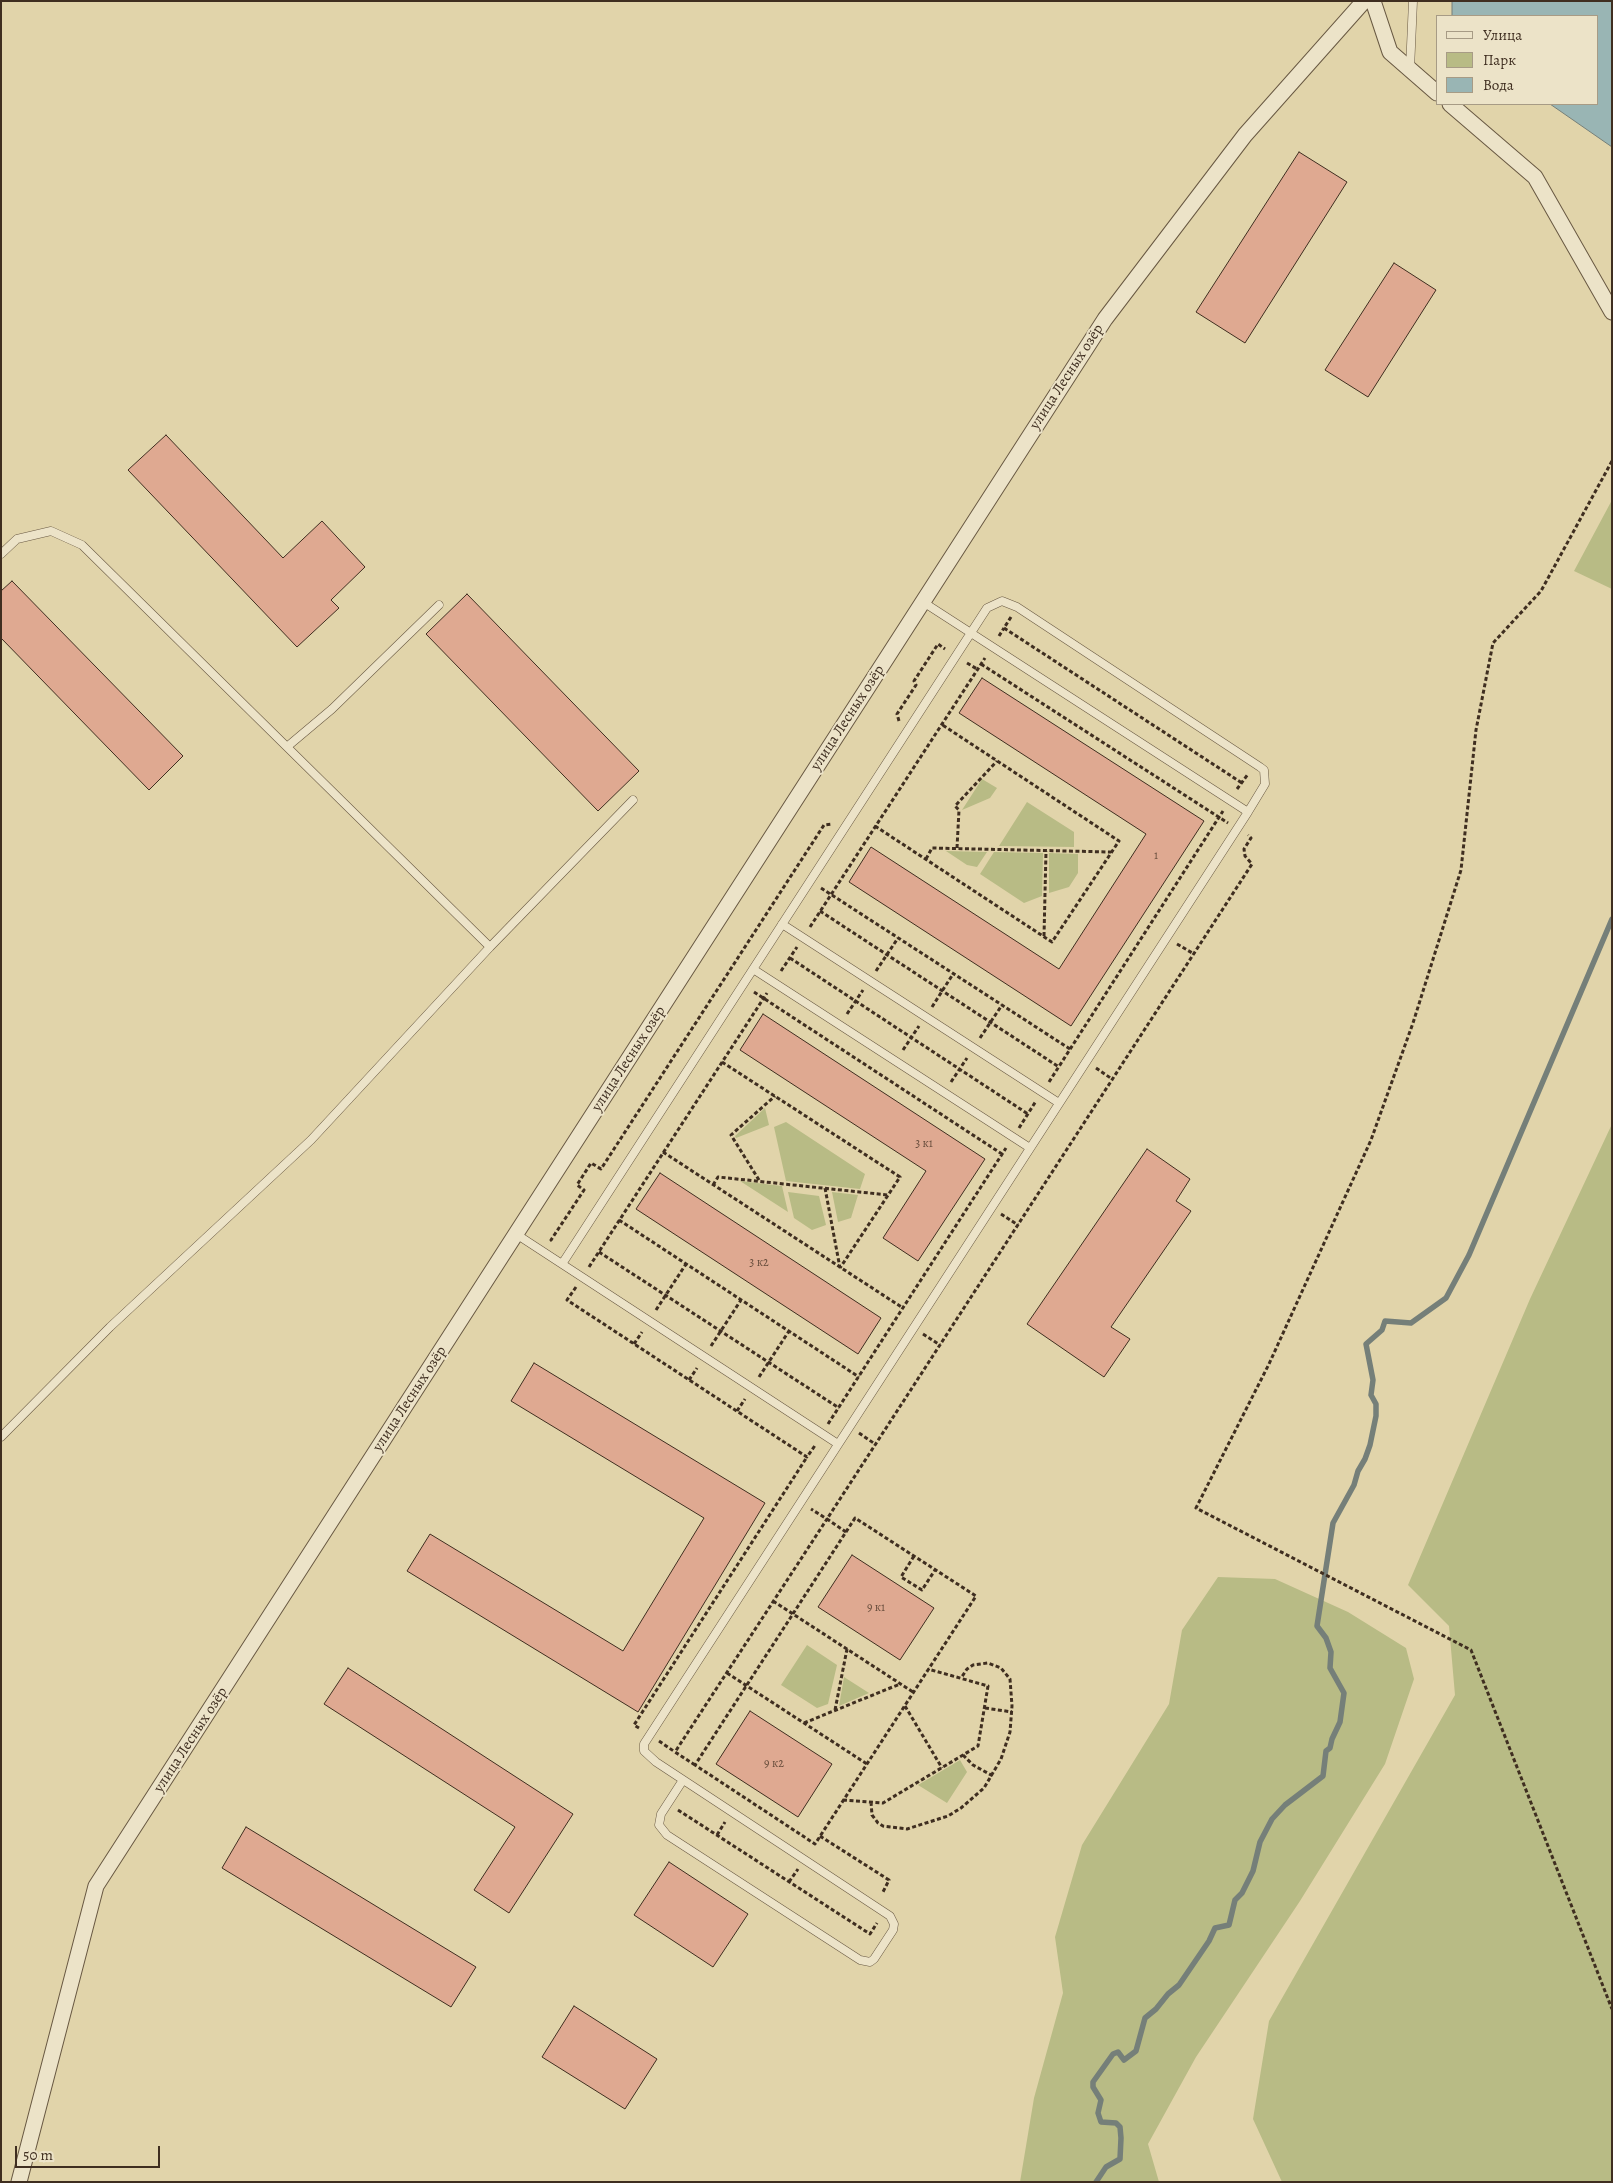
<!DOCTYPE html>
<meta charset="utf-8">
<style>
body{margin:0}
#map{position:relative;width:1613px;height:2183px;overflow:hidden;background:#e1d4aa;font-family:Alegreya,serif}
canvas{display:block}
.frame{position:absolute;inset:0;border:2px solid #3f2e20;pointer-events:none}
.legend{position:absolute;left:1436px;top:15px;width:162px;height:90px;box-sizing:border-box;background:#ece3c8;border:1px solid #a79b85;margin:0;padding:6px 9px;list-style:none;font-size:15px;color:#3f2e20}
.legend li{display:flex;align-items:center;gap:10px;height:25px}
.legend b{width:25px;border:1px solid #a79b85}
.scale{position:absolute;left:15px;top:2146px;width:145px;height:22px;box-sizing:border-box;border:2px solid #3f2e20;border-top:0;padding-left:6px;font-size:15px;line-height:18px;white-space:nowrap;color:#3f2e20;-webkit-text-stroke:4px #ece3c8;paint-order:stroke}
</style>
<div id="map">
<canvas width="1613" height="2183"></canvas>
<div class="frame"></div>
<ul class="legend">
<li><b style="height:6px;background:#ece3c8"></b>Улица</li>
<li><b style="height:14px;background:#b8bb85"></b>Парк</li>
<li><b style="height:14px;background:#99b5b4"></b>Вода</li>
</ul>
<div class="scale">50 m</div>
</div>
<script>
const context = document.querySelector('canvas').getContext('2d');
context.lineJoin = 'round';
function fill(path, color) { context.fillStyle = color; context.fill(path, 'evenodd'); }
const toPath = rows => new Path2D(rows.map(r => 'M' + r).join(''));
function trace(path, color, width, dash) { context.strokeStyle = color; context.lineWidth = width; context.lineCap = dash ? 'butt' : 'round'; context.setLineDash(dash || []); context.stroke(path); }
function write(font, color, halo, rows, align = 'center') {
  context.font = font + ' Alegreya,serif'; context.lineWidth = 4; context.setLineDash([]); context.textBaseline = 'middle'; context.strokeStyle = halo; context.fillStyle = color; for (const [text, x, y, turn = 0] of rows) {
    context.save(); context.translate(x, y); context.rotate((+turn || 0) * Math.PI / 180); context.textAlign = isNaN(turn) ? turn : align; if (halo) context.strokeText(text, 0, 0); context.fillText(text, 0, 0); context.restore();
  }
}
fill(toPath([
 [1612,500,1612,589,1574,571],
 [982,779,997,788,990,798,962,810],
 [1027,802,1074,832,1074,847,999,846],
 [946,851,987,852,977,867,967,865],
 [994,852,1043,853,1042,896,1024,903,980,874],
 [1049,853,1078,854,1078,873,1069,887,1049,893],
 [765,1108,769,1125,736,1138,735,1136],
 [786,1122,865,1174,860,1189,786,1181,774,1127],
 [1612,1124,1612,2182,1282,2182,1253,2119,1269,2021,1455,1695,1449,1626,1408,1585,1530,1299],
 [740,1181,782,1186,788,1212],
 [788,1192,819,1196,826,1225,812,1230,794,1218],
 [832,1192,858,1195,851,1218,838,1222],
 [1218,1577,1275,1579,1348,1612,1406,1648,1414,1679,1385,1764,1300,1901,1196,2057,1148,2144,1159,2182,1020,2182,1034,2098,1063,1993,1055,1937,1082,1845,1169,1704,1182,1630],
 [807,1645,837,1665,828,1704,817,1708,781,1685],
 [844,1677,869,1693,839,1706],
 [960,1760,967,1772,947,1803,918,1785]
]), '#b8bb85');
const water = toPath([
 [1452,1,1612,1,1612,147,1550,104,1597,104,1597,16,1452,16,1452,1]
]);
fill(water, '#99b5b4');
trace(water, '#757f79', 1);
trace(toPath([
 [1096,2182,1106,2167,1120,2159,1121,2138,1120,2127,1116,2123,1101,2122,1098,2113,1101,2100,1093,2087,1093,2082,1113,2054,1118,2052,1124,2060,1136,2051,1145,2018,1156,2009,1168,1994,1179,1985,1209,1941,1215,1928,1229,1925,1235,1900,1242,1893,1253,1871,1260,1842,1272,1819,1285,1805,1323,1776,1326,1751,1330,1748,1332,1739,1340,1722,1344,1693,1330,1668,1331,1652,1326,1638,1317,1626,1333,1523,1354,1485,1358,1471,1365,1459,1370,1445,1376,1416,1376,1404,1371,1395,1373,1380,1366,1344,1382,1330,1385,1321,1411,1323,1446,1298,1469,1255,1612,919]
]), '#757f79', 5.5);
const building = toPath([
 [1299,152,1347,182,1245,343,1196,312,1299,152],
 [1394,263,1436,290,1368,397,1325,370,1394,263],
 [166,435,283,558,322,521,365,567,331,600,339,608,297,647,128,470,166,435],
 [12,581,183,756,149,790,1,638,1,591,12,581],
 [467,594,639,771,598,811,426,634,467,594],
 [982,678,1204,821,1071,1026,849,882,871,847,1059,969,1146,834,959,713,982,678],
 [763,1014,985,1159,918,1261,883,1238,926,1171,740,1050,763,1014],
 [1147,1149,1190,1179,1176,1201,1191,1211,1111,1327,1130,1339,1104,1377,1027,1324,1147,1149],
 [660,1173,881,1318,858,1354,636,1209,660,1173],
 [534,1363,765,1503,638,1712,407,1571,430,1534,623,1651,704,1518,511,1401,534,1363],
 [852,1555,934,1608,900,1660,818,1607,852,1555],
 [348,1668,573,1814,509,1913,474,1890,515,1827,324,1704,348,1668],
 [750,1711,832,1764,798,1817,716,1764,750,1711],
 [246,1827,476,1967,451,2007,222,1868,246,1827],
 [669,1862,748,1914,713,1967,634,1915,669,1862],
 [574,2006,657,2059,625,2109,542,2057,574,2006]
]);
fill(building, '#dfa991');
trace(building, '#3f2e20', 1);
const service = toPath([
 [1410,69,1413,1],
 [1,554,17,539,51,531,82,545,490,947,633,800],
 [288,746,332,709,439,605],
 [782,924,1059,1103],
 [753,969,1030,1148],
 [516,1234,562,1264],
 [1,1437,110,1327,311,1140,490,947],
 [838,1444,562,1264,987,608,1002,601,1017,607,1260,767,1264,770,1265,784,1248,812],
 [683,1780,661,1814,659,1825,667,1835,860,1960,870,1962,874,1959,893,1930,894,1924,890,1916,656,1762,644,1751,644,1744,1248,812,923,602]
]);
const minor = toPath([
 [1373,1,1390,52,1437,93],
 [1450,104,1535,177,1612,312],
 [19,2182,96,1886,1105,319,1245,135,1364,1]
]);
trace(service, '#685842', 9);
trace(minor, '#685842', 17);
trace(toPath([
 [1612,461,1541,591,1493,643,1476,730,1461,870,1413,1023,1371,1140,1269,1364,1196,1508,1471,1650,1612,2009],
 [1011,617,1004,628,1242,783],
 [999,636,1004,628],
 [967,663,977,669],
 [981,664,1228,823],
 [899,721,897,714,916,685,914,681,938,644,945,649],
 [1237,789,1248,774],
 [875,826,1052,942,1119,841,941,724],
 [957,848,959,810,955,806,997,761],
 [926,859,932,848,1111,852],
 [821,888,1070,1049],
 [820,911,1059,1067],
 [810,927,985,658],
 [1044,936,1046,851],
 [1177,944,1194,954],
 [790,958,1028,1114],
 [781,971,797,947],
 [876,971,898,938],
 [754,992,1002,1154],
 [932,1007,953,974],
 [847,1014,863,990],
 [980,1038,1002,1005],
 [903,1050,919,1026],
 [722,1062,900,1177,840,1268],
 [1096,1068,1112,1079],
 [951,1082,967,1058],
 [1049,1082,1223,811],
 [1019,1128,1036,1101],
 [663,1152,903,1308],
 [759,1180,731,1135,775,1096],
 [713,1185,718,1177,888,1195],
 [825,1188,840,1268],
 [1001,1214,1018,1225],
 [619,1220,859,1377],
 [552,1241,551,1240,584,1190,577,1185,591,1163,601,1169,824,825,832,824],
 [599,1252,839,1408],
 [589,1267,767,993],
 [576,1287,567,1300,807,1457,816,1444],
 [656,1310,686,1264],
 [923,1334,940,1345],
 [634,1344,642,1332],
 [711,1346,741,1300],
 [759,1377,789,1331],
 [689,1380,697,1368],
 [737,1411,745,1399],
 [828,1424,1006,1148],
 [859,1433,875,1444],
 [846,1532,855,1518,976,1596,815,1844,695,1765,846,1532,827,1519,1252,864,1245,856,1244,849,1251,838,1248,835],
 [914,1556,901,1577,922,1590,935,1570],
 [773,1601,913,1692],
 [727,1673,867,1764],
 [905,1706,942,1768],
 [985,1708,1012,1712],
 [835,1710,847,1649],
 [804,1723,900,1684],
 [639,1728,634,1725,807,1457],
 [659,1741,675,1752],
 [963,1755,973,1765,993,1776],
 [695,1765,675,1752,827,1519,811,1509],
 [843,1800,883,1803,978,1746,988,1686,928,1669],
 [871,1802,872,1815,878,1823,883,1826,907,1829,948,1816,961,1808,984,1788,1001,1759,1010,1732,1012,1706,1010,1679,1001,1668,988,1663,973,1665,967,1669,961,1678],
 [678,1810,870,1934,877,1923],
 [717,1835,725,1822],
 [820,1836,889,1880,882,1894],
 [789,1882,798,1869]
]), '#3f2e20', 3, [4, 2.5]);
trace(service, '#ece3c8', 8);
trace(minor, '#ece3c8', 15);
write('12px', '#674d3c', null, [
 ["1",1156,856],
 ["3 к1",924,1144],
 ["3 к2",759,1263],
 ["9 к1",876,1608],
 ["9 к2",774,1764]
]);
write('15px', '#3f2e20', '#ece3c8', [
 ["улица Лесных озёр",1067,377,-57],
 ["улица Лесных озёр",848,718,-57],
 ["улица Лесных озёр",629,1059,-57],
 ["улица Лесных озёр",410,1399,-57],
 ["улица Лесных озёр",191,1740,-57]
]);
</script>
